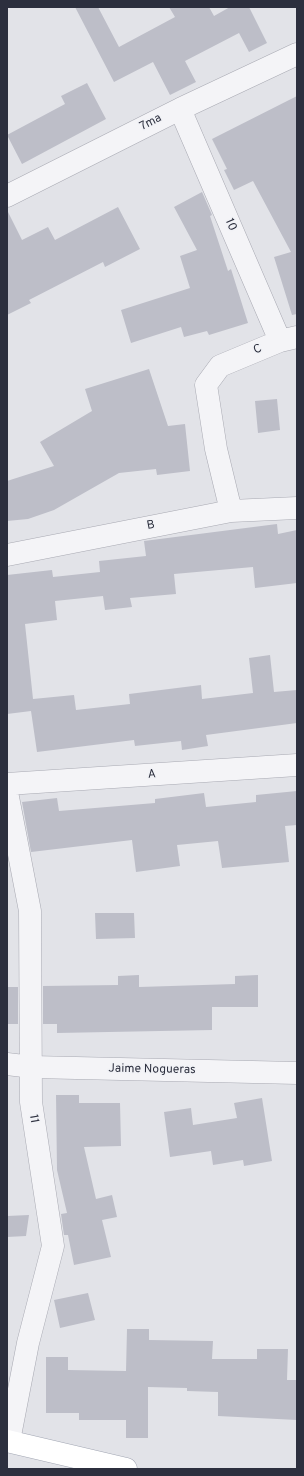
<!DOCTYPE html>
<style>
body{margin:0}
#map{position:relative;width:304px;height:1476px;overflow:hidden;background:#e2e3e8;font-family:Overpass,sans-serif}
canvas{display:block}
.frame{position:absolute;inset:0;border:8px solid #2c2f3e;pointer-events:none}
</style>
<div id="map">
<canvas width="304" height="1476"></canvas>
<div class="frame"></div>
</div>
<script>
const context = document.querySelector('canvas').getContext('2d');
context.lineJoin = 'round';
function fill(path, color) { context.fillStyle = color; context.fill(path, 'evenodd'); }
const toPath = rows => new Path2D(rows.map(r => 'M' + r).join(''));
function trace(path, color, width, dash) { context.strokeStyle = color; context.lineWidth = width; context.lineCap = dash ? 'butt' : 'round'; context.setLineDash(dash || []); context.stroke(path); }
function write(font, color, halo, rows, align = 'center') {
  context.font = font + ' Overpass,sans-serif'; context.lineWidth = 3; context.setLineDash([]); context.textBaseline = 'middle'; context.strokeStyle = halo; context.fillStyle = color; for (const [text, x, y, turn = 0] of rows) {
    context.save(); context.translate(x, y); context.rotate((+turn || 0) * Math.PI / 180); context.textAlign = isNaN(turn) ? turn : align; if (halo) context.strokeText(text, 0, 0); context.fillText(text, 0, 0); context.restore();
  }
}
fill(toPath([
 [75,7,98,7,119,47,175,17,169,7,209,7,214,16,230,7,249,7,267,43,249,52,239,33,185,61,196,82,170,95,153,62,114,82],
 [87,83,106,119,22,164,7,135,65,104,61,96],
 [297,96,297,314,292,315,274,257,291,252,253,181,234,190,224,170,227,169,212,139],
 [202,192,212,215,210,216,228,271,231,269,248,323,209,335,207,331,184,337,181,327,131,343,121,310,190,288,180,256,197,250,174,207],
 [118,207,140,249,105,267,103,262,29,300,31,303,7,315,7,210,22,240,48,227,55,240],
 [149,369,168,426,185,424,190,471,157,475,156,469,119,473,54,510,28,519,7,521,7,481,54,466,40,442,92,411,85,389],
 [277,399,280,430,258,433,255,401],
 [277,524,278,534,297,530,297,583,255,588,253,567,174,574,176,594,130,598,132,607,105,610,103,596,55,601,57,620,25,624,33,699,74,695,76,710,130,704,129,694,201,685,202,699,253,693,249,658,270,655,274,692,297,690,297,723,206,735,208,746,182,750,181,741,135,746,134,740,37,752,31,711,7,714,7,575,52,570,53,577,100,572,99,561,146,556,144,541],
 [297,791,297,825,285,826,289,862,222,868,218,841,177,845,180,866,136,872,132,840,31,852,22,802,57,798,59,811,155,803,155,799,204,793,206,807,256,802,256,795],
 [95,913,134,913,135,938,96,939],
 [139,975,139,987,235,984,235,976,258,975,258,1007,212,1007,212,1030,57,1033,57,1024,43,1024,43,986,118,985,118,976],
 [7,987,18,987,18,1024,7,1024],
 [56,1095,79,1095,79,1103,120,1103,121,1146,84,1147,96,1199,112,1195,117,1217,102,1220,111,1257,74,1265,68,1235,64,1235,61,1214,67,1213,57,1170],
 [262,1098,272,1161,244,1166,243,1160,213,1165,211,1151,170,1157,164,1112,191,1108,193,1125,237,1118,234,1103],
 [29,1215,26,1236,7,1237,7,1216],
 [88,1293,95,1320,60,1328,54,1300],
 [127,1329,149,1329,149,1340,213,1341,212,1359,257,1359,257,1349,288,1349,287,1380,297,1380,297,1420,218,1416,218,1392,187,1391,187,1388,148,1387,148,1438,126,1438,126,1420,79,1420,79,1413,46,1413,46,1357,68,1357,68,1370,126,1371]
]), '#bdbec8');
const minor = toPath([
 [180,109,280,341],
 [7,196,180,109,297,54],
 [231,511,216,449,206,385,220,366,280,341,297,337],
 [7,555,231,511,297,508],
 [7,784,297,765],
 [7,792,30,911,31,1102,53,1246,28,1343,9,1441],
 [7,1064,32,1067,297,1073]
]);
const major = toPath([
 [7,1441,126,1469]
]);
trace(minor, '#a8a9b2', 23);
trace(major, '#a2a6b3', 23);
trace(minor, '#f4f4f7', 22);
trace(major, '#fff', 22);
write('12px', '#2c2f3e', '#f1f2f6', [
 ["7ma",151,123,-27],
 ["10",230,225,67],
 ["C",258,350,-23],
 ["B",151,526,-11],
 ["A",152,775,-4],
 ["Jaime Nogueras",152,1070,1],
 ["11",33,1119,81]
]);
</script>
